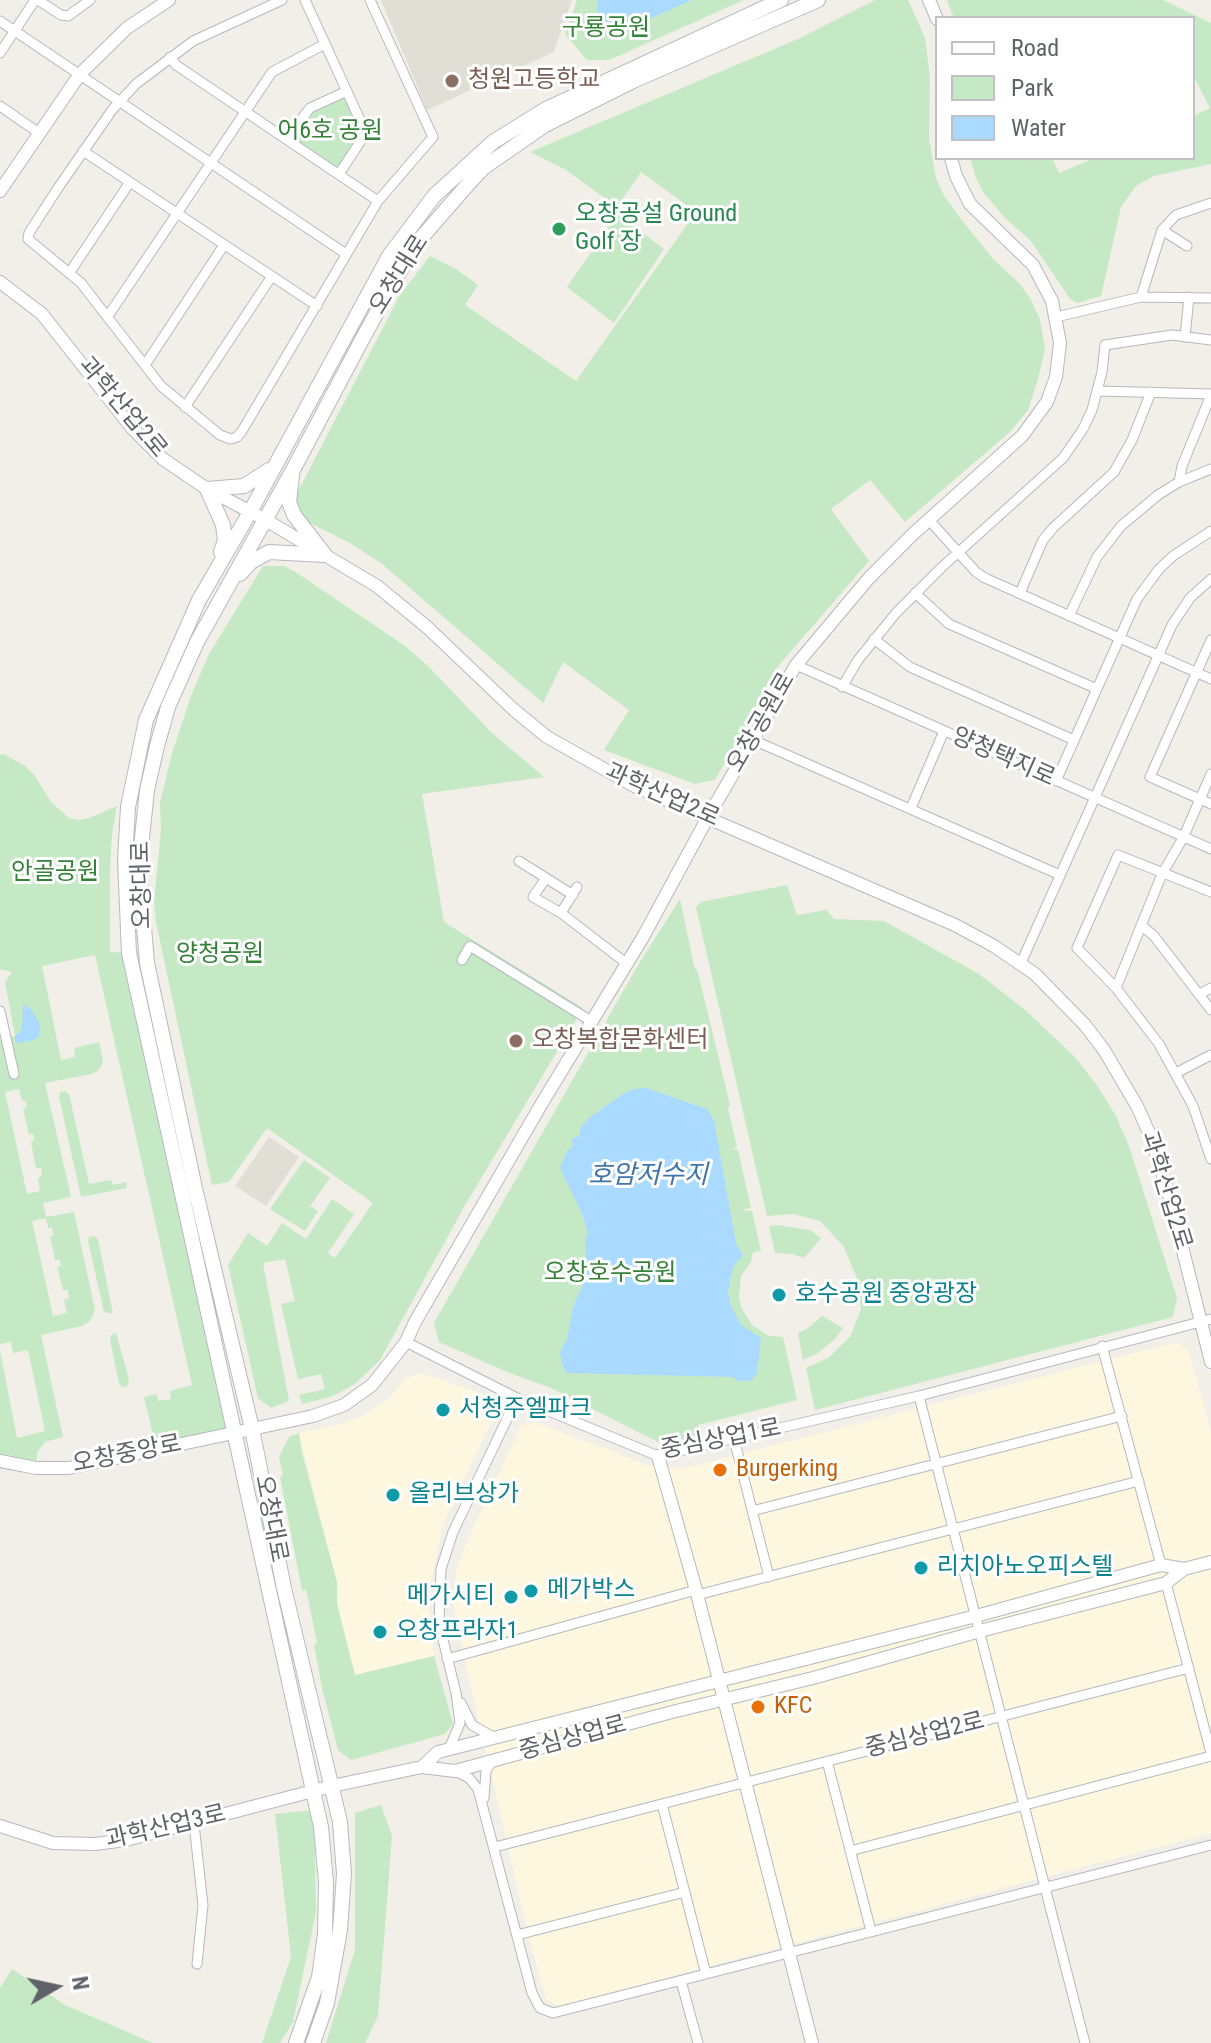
<!DOCTYPE html>
<meta charset="utf-8">
<style>
body{margin:0}
#map{position:relative;width:1211px;height:2043px;overflow:hidden;background:#f1efe8;font-family:"Roboto Condensed",sans-serif}
canvas{display:block}
.legend{position:absolute;left:935px;top:16px;width:260px;height:144px;box-sizing:border-box;background:#fff;border:2px solid #bfc1c3;margin:0;padding:10px 14px;list-style:none;font-size:24px;color:#5f6368}
.legend li{display:flex;align-items:center;gap:16px;height:40px}
.legend b{width:40px;border:2px solid #bfc1c3}
.north{position:absolute;left:16px;top:1947px;width:80px;height:80px;-webkit-text-stroke:6px #fff;paint-order:stroke;rotate:81deg;font-size:22px;font-weight:700;line-height:32px;text-align:center;color:#5f6368}
.north::after{content:'';display:block;margin:auto;width:28px;height:36px;background:#5f6368;clip-path:polygon(50% 0,100% 100%,50% 72%,0 100%)}
</style>
<div id="map">
<canvas width="1211" height="2043"></canvas>
<ul class="legend">
<li><b style="height:10px;background:#fff"></b>Road</li>
<li><b style="height:22px;background:#c5e8c5"></b>Park</li>
<li><b style="height:22px;background:#aadaff"></b>Water</li>
</ul>
<div class="north">N</div>
</div>
<script>
const context = document.querySelector('canvas').getContext('2d');
context.lineJoin = 'round';
function fill(path, color) { context.fillStyle = color; context.fill(path, 'evenodd'); }
const toPath = rows => new Path2D(rows.map(r => 'M' + r).join(''));
function trace(path, color, width, dash) { context.strokeStyle = color; context.lineWidth = width; context.lineCap = dash ? 'butt' : 'round'; context.setLineDash(dash || []); context.stroke(path); }
function write(font, color, halo, rows, align = 'center') {
  context.font = font + ' "Roboto Condensed","Noto Sans KR",sans-serif'; context.lineWidth = 6; context.setLineDash([]); context.textBaseline = 'middle'; context.strokeStyle = halo; context.fillStyle = color; for (const [text, x, y, turn = 0] of rows) {
    context.save(); context.translate(x, y); context.rotate((+turn || 0) * Math.PI / 180); context.textAlign = isNaN(turn) ? turn : align; if (halo) context.strokeText(text, 0, 0); context.fillText(text, 0, 0); context.restore();
  }
}
fill(toPath([
 [1177,1342,1189,1351,1211,1433,1211,1833,559,2006,546,1999,530,1942,461,1643,455,1618,454,1592,457,1566,470,1535,521,1426,535,1422,647,1465,681,1469],
 [421,1373,486,1395,493,1417,442,1527,428,1597,434,1656,355,1675,337,1604,337,1582,299,1433,341,1424,362,1416,388,1400,405,1379]
]), '#fef7e0');
fill(toPath([
 [381,0,572,0,554,52,427,110],
 [269,1137,299,1157,266,1206,235,1186]
]), '#e1ded6');
fill(toPath([
 [577,0,744,0,609,60,587,60,565,34],
 [875,0,908,0,925,38,930,77,929,139,936,178,944,196,961,219,994,260,1021,285,1031,300,1040,320,1045,349,1038,379,1028,410,1010,432,905,522,870,480,831,509,869,561,779,665,715,780,695,784,604,750,629,710,563,662,543,703,381,563,350,543,302,519,294,499,400,295,430,256,456,269,478,285,465,305,576,381,696,212,641,172,617,207,566,170,530,152,798,39],
 [947,0,1163,0,1211,23,1211,164,1154,176,1136,186,1121,207,1101,296,1077,303,1070,299,1031,241,1004,217,983,192,976,178,970,158,1052,158,1059,173,1095,158,1193,158,1193,116,1210,108,1193,75,1193,18,954,18],
 [347,91,366,133,339,174,286,139,303,114],
 [618,214,664,249,614,323,567,287],
 [263,566,284,566,297,573,405,646,428,666,491,732,544,777,422,794,444,922,583,1008,464,1207,380,1360,355,1384,333,1396,302,1404,299,1395,325,1389,321,1374,298,1379,281,1304,295,1301,285,1259,263,1263,289,1401,271,1408,258,1398,228,1265,248,1233,267,1246,282,1223,306,1239,332,1199,354,1214,328,1253,335,1258,373,1203,267,1128,229,1182,212,1185,156,922,154,902,161,830,160,803,172,753,191,696,209,654],
 [4,754,25,766,35,776,51,802,69,818,79,820,89,818,117,806,112,834,110,871,110,952,129,953,236,1433,157,1451,144,1397,157,1394,158,1401,171,1399,170,1391,192,1385,95,955,42,966,61,1060,75,1057,74,1048,99,1042,103,1062,98,1071,91,1074,45,1083,71,1197,43,1203,46,1217,74,1212,95,1310,90,1321,82,1326,41,1335,63,1437,45,1442,37,1453,36,1468,0,1461,0,1350,17,1438,45,1431,28,1350,13,1353,11,1342,0,1344,0,1040,15,1036,5,982,12,972,0,969,0,755],
 [19,1089,22,1101,25,1101,27,1107,23,1108,29,1134,33,1134,34,1140,31,1142,36,1168,41,1168,42,1176,38,1178,40,1191,27,1194,5,1092],
 [46,1218,48,1228,52,1228,54,1235,50,1236,55,1260,60,1260,61,1266,57,1267,63,1290,68,1290,69,1298,64,1300,67,1313,53,1316,32,1221],
 [787,885,797,915,826,910,834,919,884,921,979,974,1024,1009,1073,1055,1096,1084,1116,1116,1130,1149,1177,1298,1173,1317,815,1410,806,1368,828,1358,850,1337,861,1309,858,1281,844,1247,820,1221,793,1214,767,1216,696,907,701,902],
 [680,899,694,966,698,973,730,1105,728,1108,737,1147,732,1149,738,1150,751,1208,740,1210,752,1211,761,1251,753,1252,751,1262,741,1276,739,1296,741,1307,752,1325,769,1336,783,1337,797,1400,698,1425,700,1440,666,1446,551,1388,507,1372,439,1342,434,1323,637,967],
 [65,1091,69,1094,89,1184,111,1180,113,1185,126,1182,127,1188,81,1197,59,1097,60,1092],
 [304,1160,330,1178,310,1206,318,1211,305,1231,270,1209],
 [778,1225,810,1230,821,1238,804,1258,793,1254,775,1253,769,1226],
 [95,1236,98,1239,113,1314,104,1312,88,1241,89,1237],
 [822,1316,843,1328,835,1339,818,1353,803,1360,798,1333,807,1329],
 [116,1333,129,1379,127,1386,122,1387,119,1383,110,1340,111,1335],
 [299,1433,302,1453,337,1582,337,1604,355,1675,434,1656,453,1724,445,1734,351,1760,338,1750,322,1688,314,1645,317,1642,306,1589,304,1591,302,1590,280,1477,283,1476,279,1457,289,1437],
 [381,1805,392,1836,378,2016,365,2043,326,2043,355,1950,355,1813],
 [314,1810,316,1912,293,2022,280,2043,262,2043,291,1957,275,1814],
 [12,1969,65,2005,153,2043,0,2043,0,1988]
]), '#c5e8c5');
fill(toPath([
 [597,0,692,0,638,24,621,29,610,26,606,22,597,11],
 [23,1004,31,1009,40,1024,39,1036,33,1040,16,1043,15,1036,22,1030],
 [646,1088,707,1109,714,1120,736,1244,743,1255,734,1266,730,1279,728,1293,730,1304,741,1325,761,1338,757,1373,751,1381,737,1381,733,1377,566,1373,562,1363,560,1352,567,1339,573,1307,586,1277,585,1240,588,1233,582,1214,560,1168,567,1151,573,1146,572,1139,579,1136,581,1127,589,1118,621,1095,634,1089]
]), '#aadaff');
const minor = toPath([
 [38,0,61,15,68,16,90,0],
 [282,0,193,41,136,84,112,110,58,188,29,233,28,239,81,283,161,386,220,435,231,439,237,437,242,431,378,201,433,137,370,0],
 [305,0,366,133,339,174],
 [0,21,346,254],
 [0,53,35,0],
 [170,57,176,65,378,201],
 [0,106,39,133],
 [286,139,310,108,347,91],
 [83,151,317,306],
 [1162,230,1187,246],
 [70,272,130,182],
 [1141,297,1162,230,1176,215,1211,203],
 [108,316,272,72,325,44],
 [1056,317,1141,297,1211,298],
 [1185,337,1189,297],
 [145,365,224,245],
 [1099,391,1211,394],
 [185,407,272,276],
 [1179,482,1182,466,1211,395],
 [929,520,976,572,985,578,1211,679],
 [915,593,949,624,1097,689],
 [1020,593,1043,540,1053,528,1114,472,1132,440,1151,392],
 [1069,616,1097,557,1121,526,1158,495,1179,482,1211,469],
 [874,639,910,667,1074,740],
 [1211,640,1150,777,1211,804],
 [796,665,1211,849],
 [842,687,858,660,896,613,941,568,1063,458,1083,429,1092,410,1102,372,1105,345,1172,335,1211,340],
 [751,739,1060,875],
 [1056,781,1137,599,1159,569,1173,556,1211,531],
 [911,808,944,731],
 [519,861,573,895],
 [546,878,533,897,561,913],
 [577,887,561,913,626,963],
 [1211,892,1118,855,1077,948,1116,988,1159,1044,1193,1106,1211,1159],
 [1141,925,1154,936,1211,1010],
 [462,960,470,946,591,1021],
 [1021,963,1172,625,1190,598,1211,579],
 [1116,988,1162,874,1183,838,1211,774],
 [1200,994,1211,988],
 [0,1011,14,1074],
 [1176,1073,1211,1055],
 [406,1342,517,1398,658,1456,919,1396,1211,1319],
 [1102,1346,1161,1565],
 [919,1396,1085,2043],
 [734,1439,769,1577],
 [752,1511,1122,1416],
 [1166,1583,1211,1753],
 [697,1595,1139,1481],
 [447,1659,696,1590],
 [461,1703,472,1725,495,1738],
 [449,1749,460,1723,456,1693,439,1623,441,1569,453,1532,517,1398],
 [827,1761,871,1931],
 [455,1771,469,1778,478,1789,532,1993,540,2008,553,2013,1211,1845],
 [484,1798,486,1771,492,1761],
 [662,1804,706,1974],
 [194,1824,203,1905,197,1964],
 [495,1847,1189,1668],
 [850,1851,1211,1756],
 [517,1935,685,1892],
 [681,1981,698,2043]
]);
const tertiary = toPath([
 [929,0,937,19],
 [0,191,80,74,127,28,169,0],
 [0,282,42,314,132,428,163,459,207,489,264,519,377,586,428,628,514,710,547,737,636,787,955,925,994,946,1035,974,1085,1025,1104,1050,1137,1106,1150,1135,1168,1191,1211,1362],
 [658,1456,696,1590,812,2043],
 [0,1461,36,1468,69,1468,313,1416,344,1405,372,1385,406,1342,415,1322,542,1103,643,937,708,817,796,665,869,578,913,534,1022,436,1047,402,1056,377,1060,343,1052,301,1033,265,970,204,956,176,951,158],
 [1184,1569,1161,1565,976,1616,438,1752,422,1767,455,1771,672,1712,813,1678,980,1631,1166,1583,1184,1569,1211,1562],
 [0,1826,53,1843,95,1844,126,1840,332,1786,422,1767]
]);
const secondary = toPath([
 [292,476,289,502,294,515,325,555],
 [221,552,225,540,223,525,207,489,244,486,269,470],
 [240,574,251,562,269,552,325,555],
 [296,2043,319,1977,325,1934,326,1882,321,1827,129,953,125,860,128,807,146,720,199,600,250,512,389,256,434,196,493,142,546,109,781,0],
 [313,2043,327,2003,340,1930,344,1874,340,1822,284,1588,252,1429,195,1188,147,963,139,867,147,790,157,746,168,707,197,642,294,468,365,334,400,271,422,237,470,182,483,168,545,125,633,81,818,0]
]);
trace(minor, '#b5b8bc', 11);
trace(tertiary, '#b5b8bc', 14);
trace(secondary, '#b6babf', 16);
trace(minor, '#fff', 9);
trace(tertiary, '#fff', 12);
trace(secondary, '#fff', 14);
for (const [x, y, r, color] of [
 [452,81,8,"#8d6e63"],
 [559,229,8,"#2e9e5b"],
 [516,1041,8,"#8d6e63"],
 [779,1295,8,"#0f9aa8"],
 [443,1410,8,"#0f9aa8"],
 [720,1470,8,"#e8710a"],
 [393,1495,8,"#0f9aa8"],
 [921,1568,8,"#0f9aa8"],
 [531,1591,8,"#0f9aa8"],
 [511,1597,8,"#0f9aa8"],
 [380,1632,8,"#0f9aa8"],
 [758,1707,8,"#e8710a"]
]) { const dot = new Path2D(); dot.arc(x, y, r, 0, 2 * Math.PI); context.fillStyle = color; context.fill(dot); trace(dot, '#fff', 3); }
write('24px', '#348238', '#fff', [
 ["구룡공원",606,29],
 ["어6호 공원",330,132],
 ["안골공원",55,873],
 ["양청공원",220,955],
 ["오창호수공원",610,1274]
]);
write('24px', '#785e54', '#fff', [
 ["청원고등학교",468,81],
 ["오창복합문화센터",532,1041]
], 'left');
write('24px', '#27864d', '#fff', [
 ["오창공설 Ground",575,215],
 ["Golf 장",575,243]
], 'left');
write('24px', '#5f6368', '#fff', [
 ["오창대로",400,275,-58],
 ["과학산업2로",122,408,50],
 ["오창공원로",762,723,-60],
 ["양청택지로",1003,758,24],
 ["과학산업2로",662,796,24],
 ["오창대로",143,885,-91],
 ["과학산업2로",1165,1191,73],
 ["중심상업1로",721,1440,-11],
 ["오창중앙로",127,1455,-11],
 ["오창대로",270,1519,79],
 ["중심상업2로",925,1736,-14],
 ["중심상업로",573,1739,-15],
 ["과학산업3로",166,1828,-13]
]);
write('24px', '#0d838f', '#fff', [
 ["호수공원 중앙광장",795,1295],
 ["서청주엘파크",459,1410],
 ["올리브상가",409,1495],
 ["리치아노오피스텔",937,1568],
 ["메가박스",547,1591],
 ["메가시티",495,1597,"right"],
 ["오창프라자1",396,1632]
], 'left');
write('24px', '#c56008', '#fff', [
 ["Burgerking",736,1470],
 ["KFC",774,1707]
], 'left');
write('italic 26px', '#4174aa', '#fff', [
 ["호암저수지",648,1176]
]);
</script>
